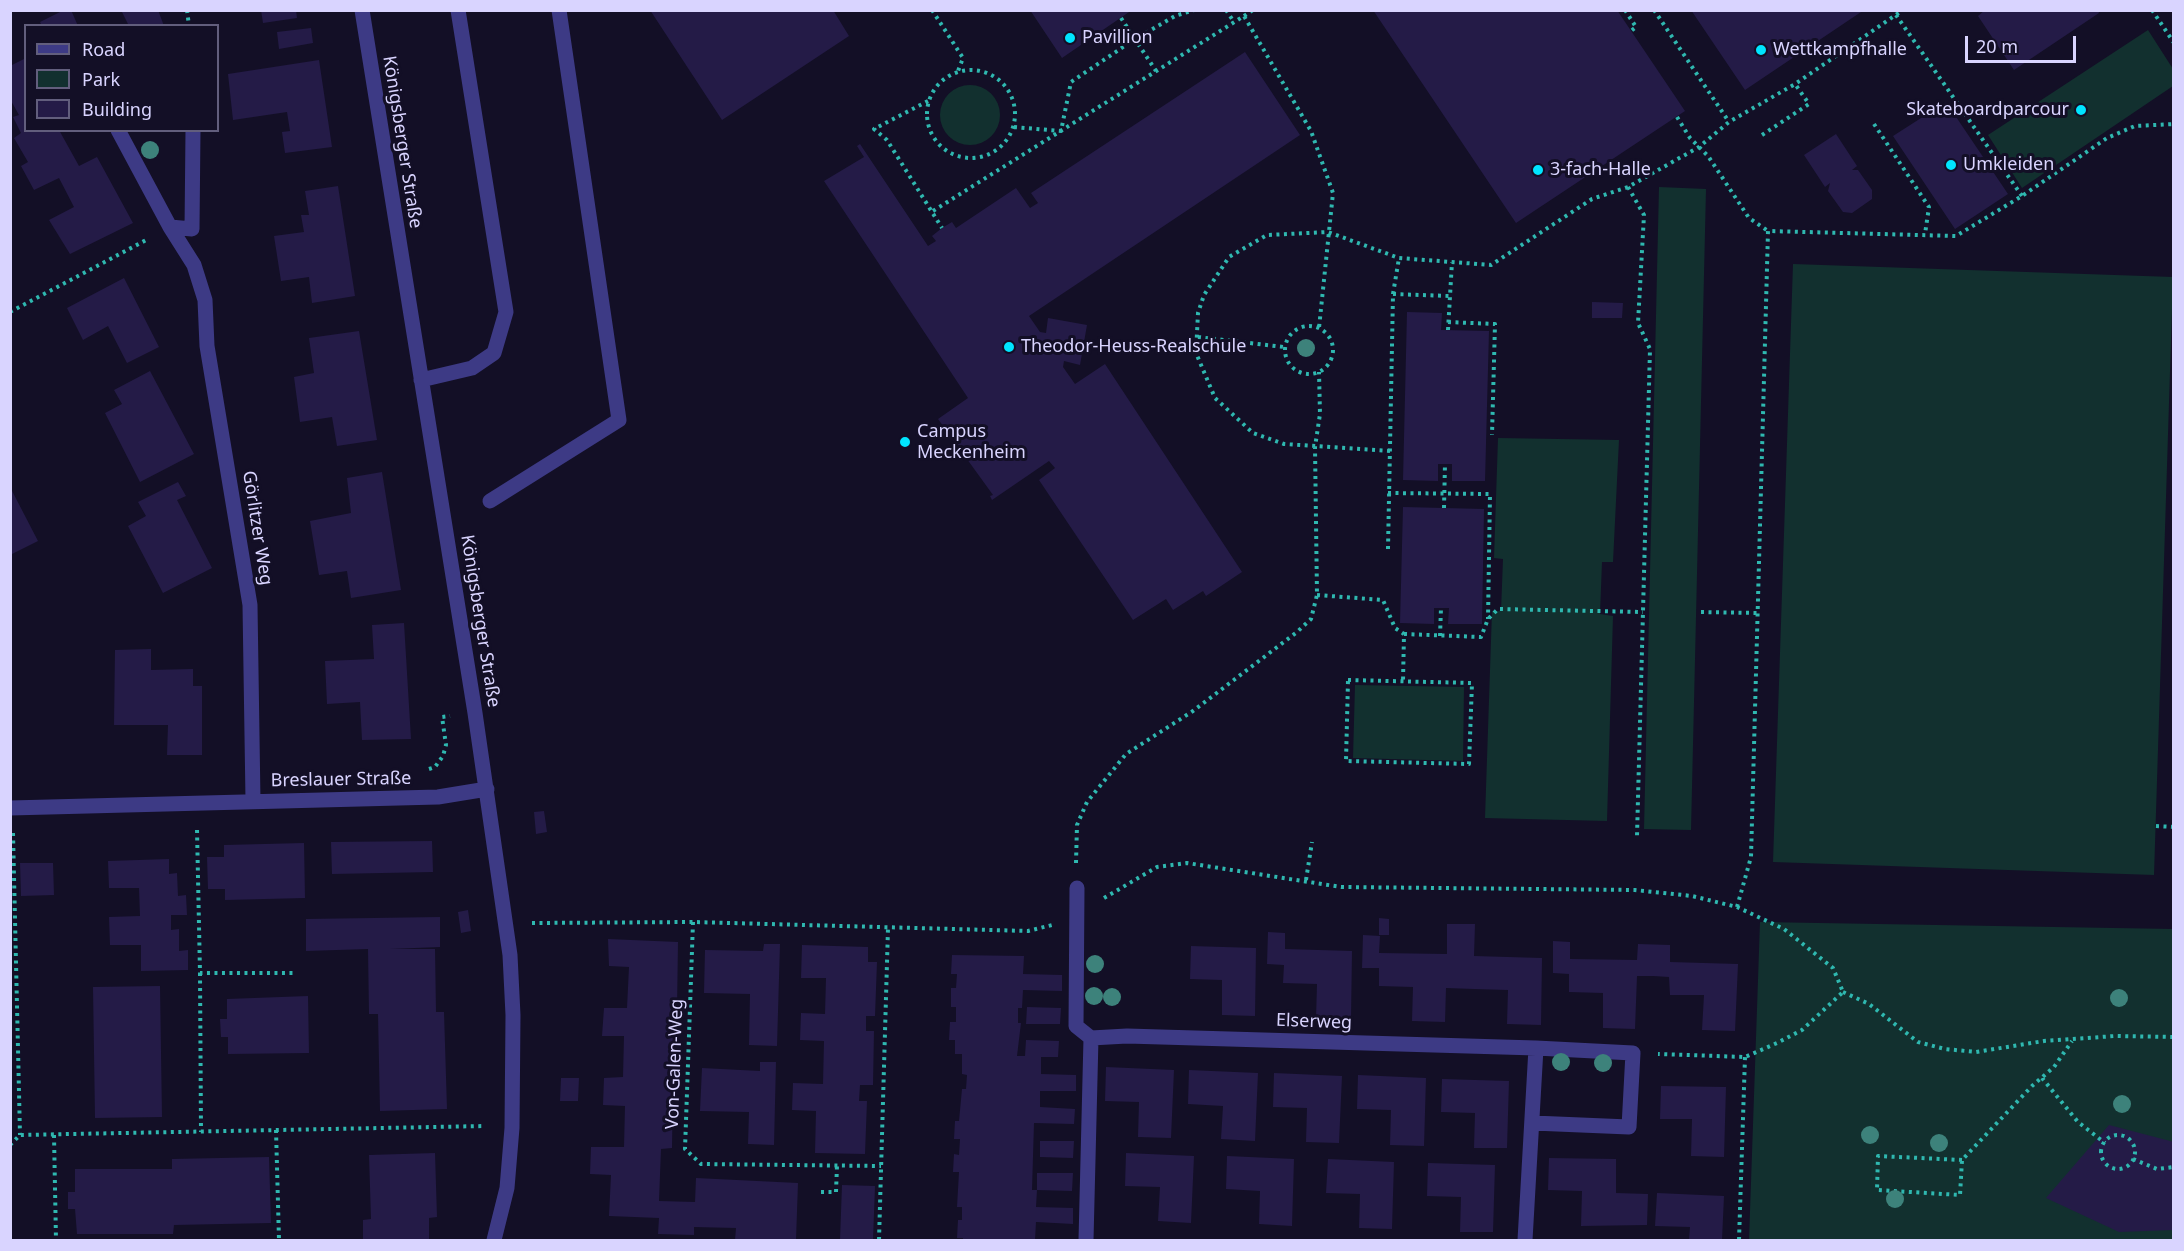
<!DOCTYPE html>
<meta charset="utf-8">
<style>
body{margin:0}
#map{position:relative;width:2184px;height:1251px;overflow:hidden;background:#130f26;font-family:"Noto Sans",sans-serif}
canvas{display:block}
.frame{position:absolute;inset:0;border:12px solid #d9d4ff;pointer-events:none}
.legend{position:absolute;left:24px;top:24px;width:195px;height:108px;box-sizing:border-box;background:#130f26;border:2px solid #625e7d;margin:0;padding:8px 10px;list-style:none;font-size:18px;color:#d9d4ff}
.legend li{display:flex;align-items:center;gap:12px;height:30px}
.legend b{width:30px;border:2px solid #625e7d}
.scale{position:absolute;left:1965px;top:36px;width:111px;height:27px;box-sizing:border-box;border:3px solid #d9d4ff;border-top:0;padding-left:8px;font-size:18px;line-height:21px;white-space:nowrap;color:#d9d4ff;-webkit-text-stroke:4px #130f26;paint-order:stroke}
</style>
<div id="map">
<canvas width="2184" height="1251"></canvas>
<div class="frame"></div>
<ul class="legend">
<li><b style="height:8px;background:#3d3a85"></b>Road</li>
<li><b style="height:16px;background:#12302f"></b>Park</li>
<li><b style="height:16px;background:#241b47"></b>Building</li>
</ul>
<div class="scale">20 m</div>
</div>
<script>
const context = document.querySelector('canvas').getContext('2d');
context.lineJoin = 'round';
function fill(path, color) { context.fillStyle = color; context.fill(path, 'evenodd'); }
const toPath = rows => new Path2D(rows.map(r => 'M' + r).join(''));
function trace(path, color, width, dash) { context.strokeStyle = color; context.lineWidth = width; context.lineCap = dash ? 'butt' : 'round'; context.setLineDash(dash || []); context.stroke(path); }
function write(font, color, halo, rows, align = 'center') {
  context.font = font + ' "Noto Sans",sans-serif'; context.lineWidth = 6; context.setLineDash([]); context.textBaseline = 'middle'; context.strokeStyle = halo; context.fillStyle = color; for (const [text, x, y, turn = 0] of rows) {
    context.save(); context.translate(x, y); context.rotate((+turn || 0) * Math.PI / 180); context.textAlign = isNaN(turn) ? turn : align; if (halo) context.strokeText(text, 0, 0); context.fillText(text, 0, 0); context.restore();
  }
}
fill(toPath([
 [2148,30,2173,69,2173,86,2022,188,1988,135],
 '940 115a30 30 0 1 1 60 0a30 30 0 1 1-60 0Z',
 [1659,187,1706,189,1691,830,1644,829],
 [1793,264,2173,277,2154,875,1773,862],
 [1498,438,1619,440,1613,562,1602,562,1600,614,1613,616,1607,821,1485,818,1492,611,1501,611,1503,559,1494,558],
 [1355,685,1464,687,1463,761,1353,758],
 [1760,922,2173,929,2173,1240,1749,1240]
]), '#12302f');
fill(toPath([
 [64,10,71,10,78,26,42,26,40,22],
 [121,10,158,10,164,26,129,26],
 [261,10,296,10,297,18,263,23],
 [650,10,833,10,849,36,722,120],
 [1030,10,1132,10,1062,58],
 [1373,10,1617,10,1685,111,1516,223],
 [1691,10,1864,10,1745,90],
 [1985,10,2098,10,2099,13,2014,70,1978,16],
 [311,28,313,43,279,49,277,32],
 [1245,52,1300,135,1029,316,1040,332,1046,333,1048,318,1087,325,1080,365,1064,361,1063,367,1075,384,1105,364,1242,572,1206,596,1203,591,1173,610,1166,599,1133,620,1039,480,1055,468,1049,461,992,500,990,496,993,495,938,419,968,398,824,181,864,157,857,146,860,144,928,246,936,241,932,236,942,228,952,222,956,228,1016,188,1030,208,1038,203,1031,193],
 [26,58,26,130,59,130,79,166,97,157,133,223,70,254,49,220,74,207,59,178,34,190,21,166,28,162,14,138,21,133,13,117,19,115,10,99,10,66],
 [319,60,332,147,285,153,282,132,290,131,287,112,233,120,228,74],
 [1946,102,2008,194,1955,229,1893,136],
 [1836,134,1857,166,1852,170,1858,170,1872,190,1872,199,1852,213,1843,212,1828,191,1830,183,1825,187,1804,155],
 [338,186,355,296,312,303,309,277,281,281,274,236,304,232,301,215,309,215,305,191],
 [124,278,159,347,127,363,108,326,83,340,67,308],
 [1592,302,1623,303,1622,318,1592,318],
 [1407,312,1442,313,1441,330,1489,331,1485,481,1452,481,1452,464,1438,464,1438,481,1403,480],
 [359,331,377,440,337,446,332,417,300,422,294,377,314,373,309,338],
 [150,371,194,454,140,482,105,413,122,404,114,390],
 [382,472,401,590,351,598,347,571,319,575,310,521,351,513,347,478],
 [178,482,186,496,177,500,212,568,163,593,128,526,146,516,138,502],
 [10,487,38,541,10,555],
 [1403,507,1484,509,1482,624,1448,624,1449,608,1434,608,1434,624,1400,623],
 [404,623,411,739,362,740,360,702,327,704,325,661,374,659,372,625],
 [151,649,151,670,193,669,193,686,202,686,202,755,167,755,168,725,114,725,115,650],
 [544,811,547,832,536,834,534,812],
 [432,841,433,872,332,874,331,842],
 [304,843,305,898,225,900,225,889,208,889,207,857,224,857,224,845],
 [169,859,169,874,177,873,178,896,186,895,187,915,171,915,171,930,179,929,179,951,188,950,188,970,141,971,141,945,110,945,109,917,140,916,139,888,109,888,108,861],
 [20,863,53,863,54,895,21,896],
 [468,910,471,931,461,933,458,912],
 [440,917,440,947,390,949,435,949,436,1012,444,1012,447,1109,380,1111,378,1014,369,1014,368,949,306,951,306,919],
 [1379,918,1389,919,1389,935,1379,935],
 [1447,924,1475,924,1474,956,1542,958,1541,1025,1507,1024,1508,990,1474,989,1446,988,1445,1022,1412,1021,1413,987,1379,986,1379,968,1362,968,1363,935,1380,936,1379,953,1447,954],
 [1268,932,1285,933,1285,949,1352,951,1351,1019,1316,1019,1317,984,1283,983,1284,965,1267,964],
 [608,939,678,942,677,1010,674,1010,672,1148,661,1149,659,1201,695,1202,696,1178,798,1183,796,1240,735,1240,736,1228,694,1227,694,1235,658,1234,659,1218,609,1216,611,1175,590,1174,591,1147,624,1147,625,1106,603,1105,604,1078,623,1077,624,1036,602,1036,604,1008,627,1008,629,967,609,966],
 [1553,941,1570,942,1570,959,1637,960,1638,944,1670,945,1670,962,1738,964,1735,1031,1702,1030,1704,995,1670,995,1669,977,1653,976,1637,976,1635,1029,1603,1028,1603,993,1569,992,1569,974,1553,973],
 [764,944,780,944,777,1046,749,1045,750,994,704,993,705,950,763,951],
 [802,945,868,947,868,962,877,962,875,1016,866,1016,866,1031,874,1031,873,1085,860,1085,859,1101,867,1101,865,1154,815,1153,816,1111,792,1110,793,1083,823,1084,824,1041,800,1040,801,1013,825,1014,826,978,801,978],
 [1191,946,1256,948,1255,1016,1222,1015,1222,980,1190,979],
 [952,955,1024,956,1023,974,1062,975,1062,991,1023,990,1022,1008,1018,1008,1018,1023,1021,1023,1017,1056,1025,1056,1026,1040,1059,1041,1058,1057,1041,1057,1041,1074,1076,1075,1076,1091,1040,1091,1040,1107,1075,1109,1074,1124,1034,1123,1032,1190,1037,1190,1036,1207,1073,1208,1073,1224,1036,1222,1035,1240,963,1240,963,1238,957,1238,958,1220,962,1220,962,1207,957,1207,959,1172,953,1172,954,1154,959,1155,960,1139,954,1139,955,1121,959,1121,962,1089,966,1089,967,1075,962,1074,962,1054,955,1054,955,1040,949,1040,950,1022,956,1022,956,1007,951,1007,951,988,956,988,957,974,951,974],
 [160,986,162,1117,95,1118,93,987],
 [308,996,309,1053,228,1054,228,1037,221,1037,220,1019,227,1019,227,999],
 [1027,1007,1061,1008,1060,1024,1026,1024],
 [760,1062,776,1062,774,1145,748,1144,749,1112,700,1111,702,1068,760,1071],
 [1106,1067,1174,1070,1171,1138,1138,1137,1139,1102,1105,1101],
 [1189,1070,1258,1073,1255,1141,1221,1139,1223,1106,1188,1104],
 [1274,1073,1342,1076,1339,1143,1306,1142,1307,1108,1273,1107],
 [1358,1075,1426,1078,1424,1146,1390,1145,1391,1110,1357,1109],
 [561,1078,579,1078,578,1101,560,1101],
 [1442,1079,1509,1081,1507,1148,1474,1148,1475,1113,1441,1112],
 [1661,1086,1726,1087,1724,1157,1691,1156,1692,1119,1660,1119],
 [2109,1125,2174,1142,2174,1230,2119,1232,2046,1198],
 [1040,1141,1074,1141,1073,1158,1040,1157],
 [435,1153,437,1217,429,1218,429,1240,363,1240,363,1220,371,1219,369,1155],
 [1126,1153,1194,1156,1191,1223,1158,1221,1160,1187,1125,1186],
 [1227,1156,1294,1159,1292,1226,1259,1224,1260,1191,1226,1189],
 [269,1157,271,1223,174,1225,173,1234,77,1234,75,1209,68,1209,68,1192,75,1192,75,1169,172,1169,172,1159],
 [1549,1158,1616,1159,1616,1193,1648,1194,1647,1225,1581,1226,1582,1191,1548,1190],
 [1328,1159,1394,1162,1392,1229,1359,1228,1360,1194,1326,1193],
 [1428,1163,1495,1165,1493,1232,1460,1232,1461,1197,1427,1196],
 [1037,1173,1073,1173,1072,1191,1037,1190],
 [842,1185,875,1186,873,1240,840,1240],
 [1657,1193,1724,1196,1722,1240,1689,1240,1690,1227,1655,1226]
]), '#241b47');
trace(toPath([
 [187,10,189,26],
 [932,10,963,58,958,71],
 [1226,10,1234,22],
 [1625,10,1636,27,1631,31],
 [1654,10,1729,122],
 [2152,10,2174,43],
 [1896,15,2022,196],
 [1244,16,1253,10],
 [1121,18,1135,39,1175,16,1194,10],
 '927 114a44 44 0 1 1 88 0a44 44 0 1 1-88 0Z',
 [928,101,874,129,887,140,942,228],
 [1677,117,1690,138,1708,156,1749,218,1768,231],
 [1874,124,1929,207,1925,234],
 [1014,127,1061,131,1071,82,1135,39,1156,71],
 [1762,135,1809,104,1795,84],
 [1628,187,1644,215,1638,323,1650,349,1637,836],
 [933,211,1244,16,1311,131,1333,193,1319,328],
 [1393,294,1449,296],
 [10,312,148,239],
 [1448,322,1495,324,1492,435],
 '1285 350a24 24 0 1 1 48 0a24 24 0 1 1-48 0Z',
 [1448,330,1452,262],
 [1198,337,1284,347],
 [2172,365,2174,365],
 [1390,451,1284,444,1253,433,1215,398,1196,353,1198,313,1204,295,1229,257,1267,235,1328,232,1399,258,1491,265,1592,199,1628,187,1699,147,1729,122,1795,84,1903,10],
 [1388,493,1490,494,1488,619],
 [1444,508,1445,464],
 [1388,549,1393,294,1399,258],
 [1317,595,1383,600,1395,628,1404,634,1403,681],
 [1701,612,1758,613],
 [1404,634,1481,637,1488,619,1498,609,1643,612],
 [1440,636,1441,608],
 [1348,680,1472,683,1469,764,1346,761,1348,680],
 [429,769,435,767,443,756,446,745,442,717,450,716],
 [2156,826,2174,827],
 [197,830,200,973,295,973],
 [13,833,20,1135],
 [1076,863,1077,825,1087,802,1126,754,1193,711,1297,632,1311,619,1317,595,1315,447,1320,414,1319,372],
 [1306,880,1312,842],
 [1104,898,1157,867,1187,863,1341,887,1635,890,1692,896,1737,907,1784,929,1833,968,1843,992,1802,1030,1777,1043,1745,1057,1658,1054],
 [1737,907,1751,857,1768,231,1956,236,2022,196,2107,138,2135,126,2174,124],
 [693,922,685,1149,701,1164,881,1166],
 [532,923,693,922,1028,931,1052,925],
 [200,973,201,1132],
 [1843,992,1869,1004,1918,1042,1945,1049,1976,1052,2044,1041,2115,1036,2174,1037],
 [2042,1078,2078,1122,2105,1143],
 [276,1130,279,1240],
 [54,1135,56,1240],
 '2101 1152a17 17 0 1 1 34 0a17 17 0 1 1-34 0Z',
 [10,1145,20,1135,485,1126],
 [2133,1159,2157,1169,2174,1167],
 [1962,1160,1878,1156,1877,1190,1960,1195,1962,1160,2032,1086,2054,1067,2072,1041],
 [821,1192,836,1192,837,1166],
 [879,1240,888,928],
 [1739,1240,1745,1057]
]), '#2fb8b0', 4, [3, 4.5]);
trace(toPath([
 [362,10,475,713,510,955,513,1015,512,1128,507,1188,494,1240],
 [118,130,170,227],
 [193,130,192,229,170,227,194,265,205,300,207,346,250,605,253,801],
 [421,380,472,368,494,353,506,312,458,10],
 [490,501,619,420,559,10],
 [10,808,438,797,487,789],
 [1077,888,1076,1026,1091,1038,1086,1240],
 [1091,1038,1127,1036,1536,1048],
 [1525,1240,1536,1048,1633,1053,1629,1127,1533,1123]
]), '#3d3a85', 15);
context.fillStyle = '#3d827b';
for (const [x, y] of [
 [150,150],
 [1306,348],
 [1095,964],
 [1094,996],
 [1112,997],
 [2119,998],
 [1561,1062],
 [1603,1063],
 [2122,1104],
 [1870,1135],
 [1939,1143],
 [1895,1199]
]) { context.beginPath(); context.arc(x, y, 9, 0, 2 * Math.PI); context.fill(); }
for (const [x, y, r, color] of [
 [1070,38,6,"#00e5ff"],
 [1761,50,6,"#00e5ff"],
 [2081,110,6,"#00e5ff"],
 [1951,165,6,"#00e5ff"],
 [1538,170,6,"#00e5ff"],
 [1009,347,6,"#00e5ff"],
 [905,442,6,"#00e5ff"]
]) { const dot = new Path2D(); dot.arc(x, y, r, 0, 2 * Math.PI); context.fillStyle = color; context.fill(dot); trace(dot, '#130f26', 2); }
write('18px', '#d9d4ff', '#130f26', [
 ["Pavillion",1082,38],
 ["Wettkampfhalle",1773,50],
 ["Skateboardparcour",2069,110,"right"],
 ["Umkleiden",1963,165],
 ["3-fach-Halle",1550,170],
 ["Theodor-Heuss-Realschule",1021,347],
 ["Campus",917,432],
 ["Meckenheim",917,453]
], 'left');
write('18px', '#d9d4ff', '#130f26', [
 ["Königsberger Straße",402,142,81],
 ["Görlitzer Weg",257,528,81],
 ["Königsberger Straße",480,621,81],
 ["Breslauer Straße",341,780,-1],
 ["Elserweg",1314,1022,2],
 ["Von-Galen-Weg",675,1064,-88]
]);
</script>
